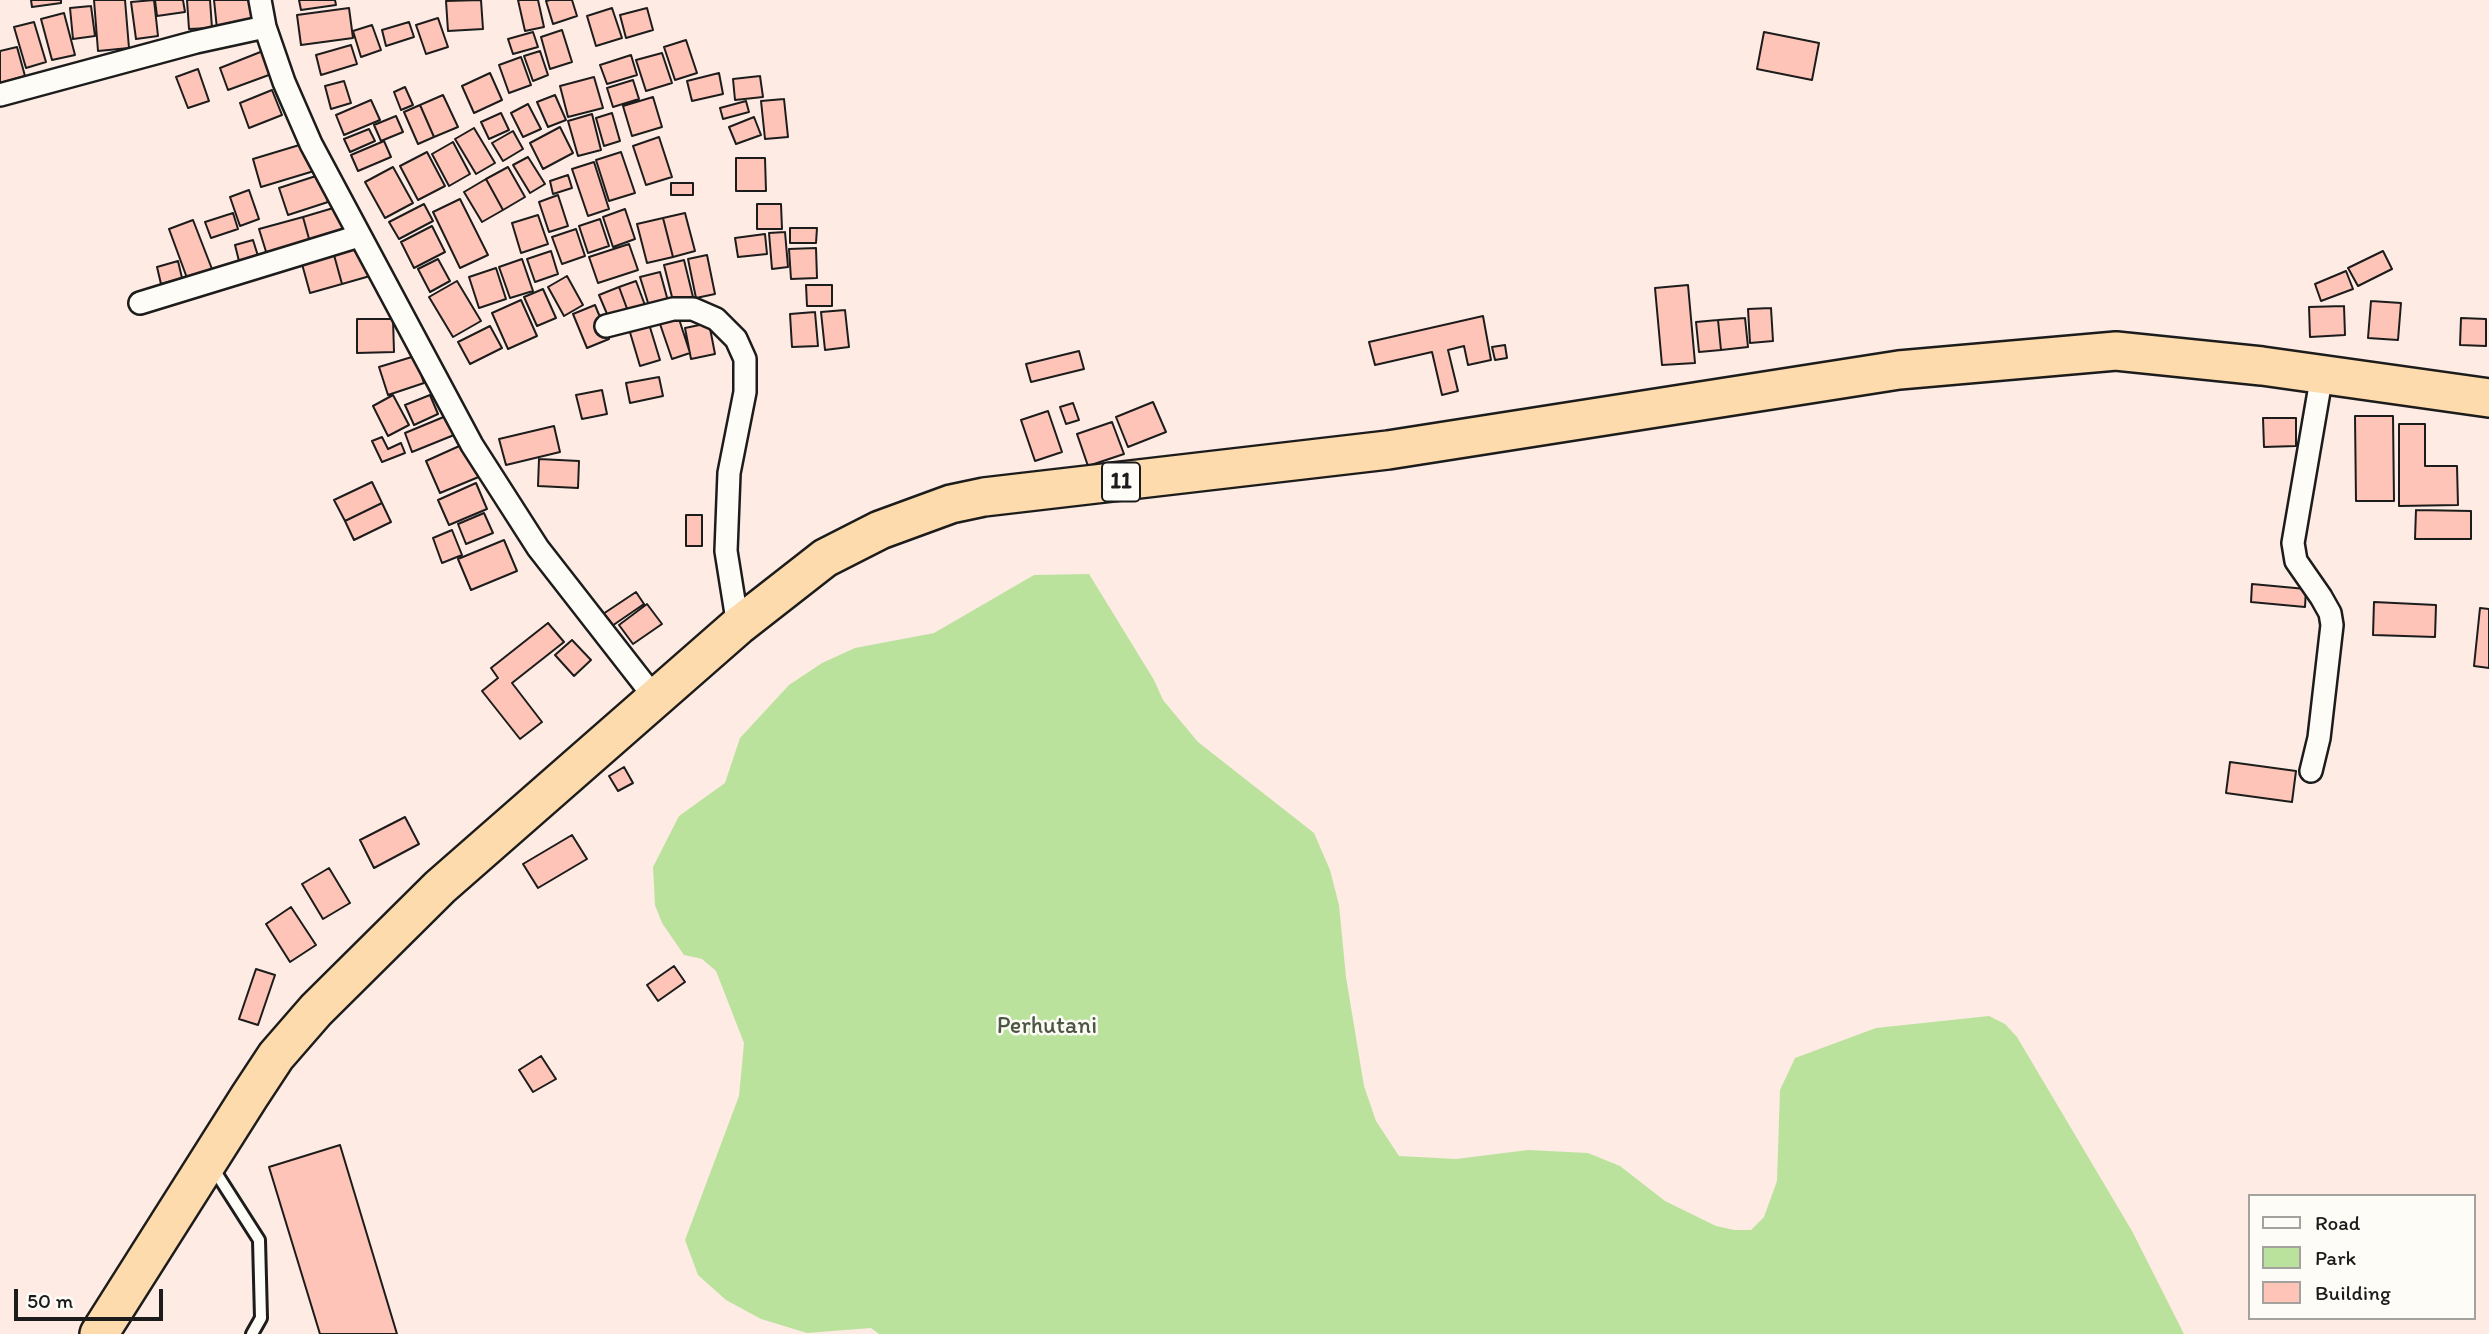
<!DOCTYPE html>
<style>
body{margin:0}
#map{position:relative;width:2489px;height:1334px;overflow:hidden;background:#fdebe4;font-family:Itim,sans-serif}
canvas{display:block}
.legend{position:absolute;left:2248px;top:1194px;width:228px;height:126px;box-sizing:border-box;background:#fdfcf7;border:2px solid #a3a29f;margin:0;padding:9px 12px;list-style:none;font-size:21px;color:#1c1c1c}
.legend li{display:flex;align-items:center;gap:14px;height:35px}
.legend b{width:35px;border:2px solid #a3a29f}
.scale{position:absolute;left:14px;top:1289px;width:149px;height:32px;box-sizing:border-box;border:4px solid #1c1c1c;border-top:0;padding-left:9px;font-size:21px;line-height:24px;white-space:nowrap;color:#1c1c1c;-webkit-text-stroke:5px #fdfcf7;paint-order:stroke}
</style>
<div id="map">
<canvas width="2489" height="1334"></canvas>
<ul class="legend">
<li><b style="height:9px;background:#fdfcf7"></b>Road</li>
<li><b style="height:19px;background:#bbe29d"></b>Park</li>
<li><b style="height:19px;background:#fec4b7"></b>Building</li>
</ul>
<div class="scale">50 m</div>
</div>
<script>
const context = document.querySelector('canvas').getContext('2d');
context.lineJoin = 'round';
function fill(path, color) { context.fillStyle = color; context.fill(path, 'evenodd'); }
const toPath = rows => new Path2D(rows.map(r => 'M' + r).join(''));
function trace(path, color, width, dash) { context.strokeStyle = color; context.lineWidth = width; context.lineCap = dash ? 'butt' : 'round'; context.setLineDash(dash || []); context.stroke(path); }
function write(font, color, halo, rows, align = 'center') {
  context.font = font + ' Itim,sans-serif'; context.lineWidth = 5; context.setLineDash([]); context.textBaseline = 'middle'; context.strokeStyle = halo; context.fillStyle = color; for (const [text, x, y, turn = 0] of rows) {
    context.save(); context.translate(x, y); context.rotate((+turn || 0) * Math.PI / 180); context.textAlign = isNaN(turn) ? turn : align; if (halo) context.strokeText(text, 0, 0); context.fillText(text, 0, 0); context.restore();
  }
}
fill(toPath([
 [1089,574,1154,680,1163,700,1198,742,1314,833,1330,870,1339,905,1346,977,1364,1086,1376,1121,1399,1156,1456,1159,1528,1150,1588,1153,1620,1166,1665,1201,1716,1226,1734,1230,1751,1230,1764,1217,1777,1181,1780,1090,1795,1058,1876,1028,1989,1016,2005,1024,2017,1037,2132,1231,2184,1334,879,1334,871,1328,807,1333,761,1319,726,1300,698,1275,685,1240,739,1096,744,1043,716,971,702,959,684,955,662,923,655,905,653,867,679,816,725,783,740,738,789,685,822,663,855,648,934,633,1034,575]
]), '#bbe29d');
const building = toPath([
 [31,0,61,0,61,3,32,7,31,0],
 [94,0,125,0,129,48,98,51,94,0],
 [154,0,158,36,136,39,131,2,154,0],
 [155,0,183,0,185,12,157,16,155,0],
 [187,0,210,0,212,28,189,29,187,0],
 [214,0,257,0,259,25,217,29,214,0],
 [299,0,335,0,336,5,301,10,299,0],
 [481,0,483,29,448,31,446,1,481,0],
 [518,0,538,0,544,27,525,31,518,0],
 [550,0,572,0,577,16,553,24,546,1,550,0],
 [91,6,95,36,73,39,70,8,91,6],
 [349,8,353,38,301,45,297,15,349,8],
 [612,8,622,38,596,46,587,16,612,8],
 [647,8,653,30,626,38,620,15,647,8],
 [64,13,75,55,52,60,41,19,64,13],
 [438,18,448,47,426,54,416,25,438,18],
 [34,22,46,62,26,68,14,27,34,22],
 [409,22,414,37,386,46,382,30,409,22],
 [372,25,381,50,361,57,353,31,372,25],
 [562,30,572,62,550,69,541,37,562,30],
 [533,32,538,47,513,54,508,39,533,32],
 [1764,32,1819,43,1812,80,1757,69,1764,32],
 [686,40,697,73,675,80,664,47,686,40],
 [351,45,357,64,321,75,316,55,351,45],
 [17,47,25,76,0,83,0,51,17,47],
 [268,49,277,72,228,90,220,68,268,49],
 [540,51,548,75,533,81,524,56,540,51],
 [662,53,672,83,646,91,636,60,662,53],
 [631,55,637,75,607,84,600,65,631,55],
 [521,57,531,85,509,93,499,65,521,57],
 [198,69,209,101,188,108,176,77,198,69],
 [490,73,502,100,474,113,462,86,490,73],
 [719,73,723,94,692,101,687,81,719,73],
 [760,76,763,97,735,100,733,79,760,76],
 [594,77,603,108,568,117,560,86,594,77],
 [633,80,639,99,613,107,607,88,633,80],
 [344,81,351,103,331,109,325,86,344,81],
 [405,87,413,105,401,110,394,92,405,87],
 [272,90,282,115,249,128,240,103,272,90],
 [443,95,458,127,434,137,420,105,443,95],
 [555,95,566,120,548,127,537,102,555,95],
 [653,97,662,127,632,136,623,106,653,97],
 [784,99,788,137,765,139,761,101,784,99],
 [371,100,380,120,344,135,336,115,371,100],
 [746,101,749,112,723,119,720,108,746,101],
 [528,104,541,129,523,137,511,113,528,104],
 [420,105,434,137,418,144,404,112,420,105],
 [501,113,509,130,489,139,481,122,501,113],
 [612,113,620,141,604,146,596,118,612,113],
 [592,114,601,150,578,156,568,121,592,114],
 [396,116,403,132,381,141,374,125,396,116],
 [754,117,761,135,736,144,729,127,754,117],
 [560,127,573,153,543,169,530,143,560,127],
 [474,128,495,163,476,174,455,139,474,128],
 [369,129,375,141,350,152,344,139,369,129],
 [513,131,523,149,503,161,492,143,513,131],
 [659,137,672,177,646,185,633,146,659,137],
 [384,141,391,157,358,171,351,155,384,141],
 [453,142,470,174,449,186,432,154,453,142],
 [306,143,314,171,261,187,253,159,306,143],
 [427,152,445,186,418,200,400,166,427,152],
 [621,152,635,193,609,201,596,160,621,152],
 [528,157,545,184,530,193,513,165,528,157],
 [736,158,765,158,766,191,736,191,736,158],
 [594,162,609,209,588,216,572,169,594,162],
 [393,167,413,203,385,218,365,182,393,167],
 [508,167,525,197,503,210,486,179,508,167],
 [319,175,328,202,288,215,279,188,319,175],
 [568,175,572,188,553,194,550,181,568,175],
 [486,179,503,210,482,222,464,192,486,179],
 [671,183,693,183,693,195,671,195,671,183],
 [249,190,259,219,240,226,230,197,249,190],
 [558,195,568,226,549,232,539,202,558,195],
 [460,199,488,255,460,268,433,212,460,199],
 [424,204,433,221,399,239,389,222,424,204],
 [757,204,781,204,782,229,757,229,757,204],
 [340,206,349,236,311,246,303,217,340,206],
 [625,209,635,239,613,247,603,217,625,209],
 [233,213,238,229,211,238,205,222,233,213],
 [685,213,695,251,673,257,663,218,685,213],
 [538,215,548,244,521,253,512,223,538,215],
 [303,217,311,246,268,258,259,229,303,217],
 [663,218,673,257,647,263,637,224,663,218],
 [600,219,609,246,588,253,579,226,600,219],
 [193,220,212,269,187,278,169,229,193,220],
 [432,226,445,252,414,268,401,242,432,226],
 [790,228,817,228,816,243,790,243,790,228],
 [576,229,585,256,562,264,552,237,576,229],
 [785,232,788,267,772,269,769,233,785,232],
 [765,234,767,254,738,257,735,238,765,234],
 [253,240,258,256,239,261,235,245,253,240],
 [629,244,638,270,598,283,589,257,629,244],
 [362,247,370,276,342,284,334,255,362,247],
 [816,248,817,278,791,279,789,249,816,248],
 [551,251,558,274,535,282,527,259,551,251],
 [2383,251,2392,269,2358,286,2348,268,2383,251],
 [334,255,342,284,310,293,302,264,334,255],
 [707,255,715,294,696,298,688,259,707,255],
 [438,259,450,281,430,292,418,269,438,259],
 [522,259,533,291,510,298,499,267,522,259],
 [684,260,693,297,673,301,664,265,684,260],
 [178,261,182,278,161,284,157,267,178,261],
 [496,268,506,299,479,308,469,277,496,268],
 [2346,271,2353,289,2321,301,2315,284,2346,271],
 [660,272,668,301,649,306,640,277,660,272],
 [567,276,583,305,564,316,548,287,567,276],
 [457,281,481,321,453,337,429,297,457,281],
 [636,281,646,308,629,314,619,287,636,281],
 [806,285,832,285,832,306,807,306,806,285],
 [1688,285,1695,363,1662,365,1655,288,1688,285],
 [619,287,629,314,610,321,599,295,619,287],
 [543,289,556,318,537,326,524,297,543,289],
 [521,300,537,336,508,349,492,313,521,300],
 [2371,301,2401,303,2398,340,2368,338,2371,301],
 [595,305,609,339,587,348,573,314,595,305],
 [2344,306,2345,335,2310,337,2309,307,2344,306],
 [1771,308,1773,341,1750,343,1748,309,1771,308],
 [845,310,849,347,825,350,821,312,845,310],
 [815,312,818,346,792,347,790,314,815,312],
 [1483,316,1491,360,1468,365,1464,346,1448,350,1458,391,1442,395,1432,352,1375,365,1369,342,1483,316],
 [1745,318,1748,347,1721,350,1718,320,1745,318],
 [2461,318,2486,319,2486,346,2460,345,2461,318],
 [357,319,393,319,394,352,357,353,357,319],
 [679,319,690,353,672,359,660,324,679,319],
 [1718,320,1721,350,1699,352,1696,322,1718,320],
 [709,323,715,354,691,359,685,328,709,323],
 [649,324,660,360,640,366,629,329,649,324],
 [490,326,502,348,470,364,458,342,490,326],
 [1505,345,1507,358,1495,360,1492,347,1505,345],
 [1079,351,1084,369,1031,382,1026,364,1079,351],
 [415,356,424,383,388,395,379,367,415,356],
 [659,377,663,396,630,403,626,383,659,377],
 [602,390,607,414,582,419,576,395,602,390],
 [393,395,409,425,388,436,373,406,393,395],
 [430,395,438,414,414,425,405,405,430,395],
 [1153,402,1166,432,1128,447,1116,417,1153,402],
 [1073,403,1079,420,1066,424,1060,407,1073,403],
 [1048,411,1062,452,1035,461,1021,420,1048,411],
 [446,416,454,435,412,452,405,433,446,416],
 [2355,416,2393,416,2394,501,2356,501,2355,416],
 [2263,418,2296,418,2296,446,2264,447,2263,418],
 [1112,422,1124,454,1088,466,1077,434,1112,422],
 [2399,424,2425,424,2425,466,2457,466,2458,505,2399,506,2399,424],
 [554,426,560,452,506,465,499,439,554,426],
 [382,437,388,449,401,443,405,453,382,462,372,441,382,437],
 [466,443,481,476,440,493,426,461,466,443],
 [539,459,579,461,578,488,538,486,539,459],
 [372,482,382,503,345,521,334,500,372,482],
 [476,483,487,509,449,525,438,500,476,483],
 [382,503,391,522,354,540,345,521,382,503],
 [2416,510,2471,511,2471,539,2415,539,2416,510],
 [484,513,493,533,466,544,458,524,484,513],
 [686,515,702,515,702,546,686,546,686,515],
 [452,530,462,555,442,563,433,538,452,530],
 [504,540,517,571,471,590,458,559,504,540],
 [2252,584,2306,589,2305,607,2251,602,2252,584],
 [636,592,644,604,609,628,600,616,636,592],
 [2374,602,2436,605,2435,637,2373,635,2374,602],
 [647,604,662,624,633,644,619,625,647,604],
 [2480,608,2489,609,2489,668,2474,666,2480,608],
 [548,623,564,642,512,683,542,722,520,739,482,691,498,678,491,668,548,623],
 [572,640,591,660,574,676,555,655,572,640],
 [2230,762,2296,771,2292,802,2226,793,2230,762],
 [624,767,633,783,618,791,609,776,624,767],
 [405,817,419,844,374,868,360,840,405,817],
 [572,835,587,859,538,888,523,864,572,835],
 [329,868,350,903,323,919,302,884,329,868],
 [291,907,316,945,290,962,266,924,291,907],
 [674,966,685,982,658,1001,647,985,674,966],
 [256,969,275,975,258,1025,239,1019,256,969],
 [541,1056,556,1079,533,1092,519,1070,541,1056],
 [340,1145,397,1334,320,1334,269,1167,340,1145]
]);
fill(building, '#fec4b7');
trace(building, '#1c1c1c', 2);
const lane = toPath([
 [213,1168,259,1240,261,1318,252,1334]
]);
const street = toPath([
 [260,0,265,27,284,82,311,144,472,445,538,548,655,698],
 [0,95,196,42,265,27],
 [140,303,359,236],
 [606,326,673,309,693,309,716,319,736,339,745,359,745,392,729,473,726,551,738,626],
 [2311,771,2319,738,2332,625,2330,613,2321,597,2296,561,2293,543,2322,374]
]);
const highway = toPath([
 [99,1334,249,1097,276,1056,316,1010,440,887,738,626,825,558,880,530,951,504,984,497,1388,450,1899,370,2116,351,2262,366,2489,398]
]);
trace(lane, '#1c1c1c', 16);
trace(street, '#1c1c1c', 26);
trace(highway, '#1c1c1c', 42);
trace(lane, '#fdfcf7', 10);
trace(street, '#fdfcf7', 21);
trace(highway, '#fedbac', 37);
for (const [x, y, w] of [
 [1121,482,38]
]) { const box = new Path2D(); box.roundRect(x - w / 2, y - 19.5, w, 39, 5); context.fillStyle = '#fdfcf7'; context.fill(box); trace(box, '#1c1c1c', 2); }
write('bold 23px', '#1c1c1c', null, [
 ["11",1121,482]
]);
write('24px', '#4c5743', '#fdfcf7', [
 ["Perhutani",1047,1027]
]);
</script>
